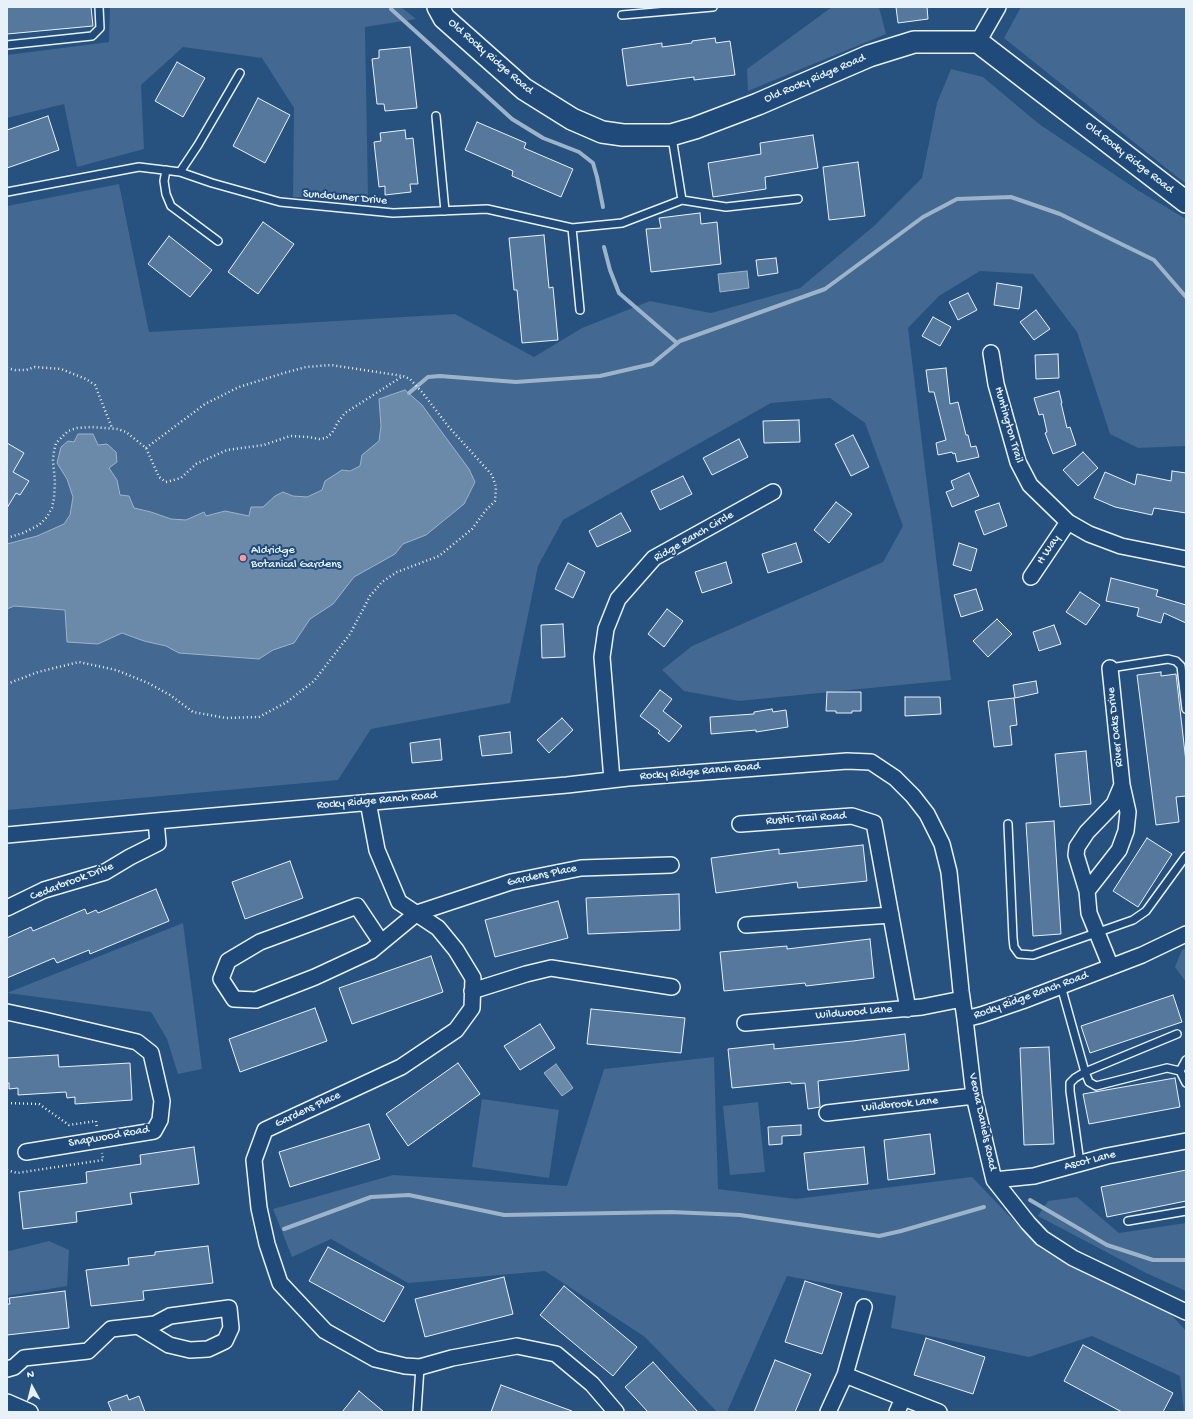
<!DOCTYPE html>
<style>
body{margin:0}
#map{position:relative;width:1193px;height:1419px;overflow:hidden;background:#27517f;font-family:"Gochi Hand",sans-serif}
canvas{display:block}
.frame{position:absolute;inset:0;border:8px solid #e8f1f8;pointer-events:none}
.north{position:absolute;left:12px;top:1367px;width:40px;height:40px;-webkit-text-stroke:3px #1f4a7a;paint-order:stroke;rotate:353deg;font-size:11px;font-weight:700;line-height:16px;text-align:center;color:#e8f1f8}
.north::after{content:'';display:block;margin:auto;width:14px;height:18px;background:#e8f1f8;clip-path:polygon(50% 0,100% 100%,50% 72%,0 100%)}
</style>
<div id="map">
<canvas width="1193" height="1419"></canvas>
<div class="frame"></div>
<div class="north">N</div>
</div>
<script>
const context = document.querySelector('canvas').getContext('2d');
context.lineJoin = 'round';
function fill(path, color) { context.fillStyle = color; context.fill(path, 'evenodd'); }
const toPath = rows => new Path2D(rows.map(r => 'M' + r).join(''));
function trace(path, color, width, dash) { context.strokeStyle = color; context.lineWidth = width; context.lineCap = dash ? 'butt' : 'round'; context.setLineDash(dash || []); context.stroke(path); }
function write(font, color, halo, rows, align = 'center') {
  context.font = font + ' "Gochi Hand",sans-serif'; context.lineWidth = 4; context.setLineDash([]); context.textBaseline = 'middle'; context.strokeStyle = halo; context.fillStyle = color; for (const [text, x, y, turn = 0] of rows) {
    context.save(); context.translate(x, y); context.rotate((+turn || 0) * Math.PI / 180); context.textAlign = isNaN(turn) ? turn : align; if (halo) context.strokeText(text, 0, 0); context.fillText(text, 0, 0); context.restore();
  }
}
fill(toPath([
 [110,7,401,7,416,19,365,27,368,197,293,197,294,108,262,58,183,47,141,85,144,149,77,167,64,104,7,118,7,55,109,42],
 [832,7,879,7,886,34,748,91,747,69],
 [1021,7,1186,7,1186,184,1004,38],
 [951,69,983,77,1039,124,1139,191,1186,219,1186,446,1138,448,1110,434,1077,332,1033,274,980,271,939,296,908,328,951,680,739,701,684,691,662,670,692,646,883,562,903,526,865,423,830,398,771,403,563,520,538,566,510,703,371,729,338,780,7,810,7,206,119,184,149,332,455,314,534,357,582,328,650,301,711,313,800,288,874,226,922,178,937,103],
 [183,923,202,1069,178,1074,167,1039,151,1012,7,993],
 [1186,948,1186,982,1175,967,1182,950],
 [714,1057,718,1189,796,1199,972,1177,1041,1249,1169,1312,1186,1331,1186,1412,1184,1412,1180,1376,1092,1336,1029,1357,891,1328,896,1296,787,1276,727,1412,717,1412,645,1337,545,1271,408,1283,331,1239,292,1257,273,1209,393,1175,567,1186,604,1069],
 [482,1099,559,1110,549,1178,472,1167],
 [758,1102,765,1172,730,1175,723,1106],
 [1077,1197,1119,1233,1186,1223,1186,1291,1146,1273,1038,1216,1048,1201],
 [49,1241,69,1250,67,1286,7,1296,7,1249,9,1251]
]), '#436891');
const water = toPath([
 [747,271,749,288,720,292,718,274,747,271],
 [405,390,422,405,438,427,469,469,475,482,464,504,426,535,403,544,395,554,354,577,333,604,310,619,294,643,273,650,259,659,179,653,166,646,144,641,122,633,98,644,67,642,65,610,14,606,7,609,7,544,37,536,64,524,70,515,73,497,67,479,57,463,61,447,68,441,74,442,78,434,93,434,98,445,107,444,116,452,117,462,109,468,117,480,120,495,129,496,134,508,151,512,171,519,186,520,204,512,206,516,225,511,249,516,251,507,263,507,275,496,283,492,293,496,307,497,322,490,325,481,342,470,350,471,360,466,362,455,379,441,381,426,379,399,405,390],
 [556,1064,573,1088,562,1096,544,1073,556,1064]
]);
fill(water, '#6b8aaa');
trace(water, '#9db3c9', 1);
trace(toPath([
 [391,9,512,119,543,138,579,152,593,163,597,177,603,207],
 [604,247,610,270,619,293,677,343],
 [409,393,428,377,440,376,516,382,600,376,652,364,680,341,825,289,923,217,957,199,1011,197,1060,214,1154,260,1186,297],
 [1030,1200,1107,1245,1153,1260,1186,1260],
 [284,1229,371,1197,409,1195,504,1215,671,1212,740,1215,879,1236,901,1231,984,1207]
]), '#9db3c9', 4);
const building = toPath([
 [7,7,91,7,93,26,7,34,7,7],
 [896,7,927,7,928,19,898,23,896,7],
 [715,38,716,43,730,41,735,75,694,80,694,77,627,86,622,49,662,43,662,47,692,43,692,41,715,38],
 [410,47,417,108,385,111,384,104,377,104,372,59,379,58,379,50,410,47],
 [177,62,205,78,183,117,155,101,177,62],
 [258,98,290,115,265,163,233,146,258,98],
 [48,116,59,150,7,168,7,130,48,116],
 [477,122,526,143,524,148,573,169,561,197,512,176,513,171,465,150,477,122],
 [405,130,406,139,413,138,418,184,410,184,411,192,385,195,385,186,379,187,374,142,381,141,380,133,405,130],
 [813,135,818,168,765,177,766,189,713,197,708,163,761,154,760,143,813,135],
 [858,162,865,216,829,220,823,167,858,162],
 [700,213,701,224,717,222,721,264,651,272,646,229,661,228,659,218,700,213],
 [263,222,294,244,258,294,228,272,263,222],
 [544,235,549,288,553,287,558,340,522,343,517,290,514,290,509,238,544,235],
 [169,236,212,270,190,297,148,264,169,236],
 [776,258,778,273,758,276,756,260,776,258],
 [997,283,1022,287,1019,309,994,305,997,283],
 [968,293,977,310,958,320,949,302,968,293],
 [1036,310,1050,329,1034,340,1020,322,1036,310],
 [933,317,951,327,940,346,922,336,933,317],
 [1058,354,1059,378,1036,379,1035,355,1058,354],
 [946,368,950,404,958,402,966,435,968,435,971,447,976,446,979,457,957,462,955,453,953,454,952,452,938,455,936,443,946,440,934,392,929,392,926,370,946,368],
 [1059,391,1062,403,1061,403,1067,428,1070,427,1076,445,1053,454,1045,433,1047,432,1043,414,1039,415,1034,398,1059,391],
 [799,420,800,442,764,443,763,421,799,420],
 [853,435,869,467,851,476,835,444,853,435],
 [739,439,748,457,712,475,703,458,739,439],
 [7,443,24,453,13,472,29,481,20,495,16,493,7,508,7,443],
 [1083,452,1098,468,1078,486,1063,470,1083,452],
 [1172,471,1186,473,1186,513,1154,508,1152,515,1115,507,1094,498,1105,472,1135,485,1137,474,1171,481,1172,471],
 [969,473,979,496,952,507,946,492,954,489,951,481,969,473],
 [683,476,692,494,660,510,651,491,683,476],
 [836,502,852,514,829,543,814,530,836,502],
 [999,503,1007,526,984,535,975,511,999,503],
 [621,513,631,531,597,547,589,531,621,513],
 [796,543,802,562,768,573,762,554,796,543],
 [959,543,977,549,971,571,953,565,959,543],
 [726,562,732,583,702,593,695,572,726,562],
 [568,563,585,572,573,598,555,589,568,563],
 [1111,578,1158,590,1156,596,1186,605,1186,623,1164,613,1161,623,1137,616,1139,608,1106,601,1111,578],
 [976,589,983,610,961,617,954,595,976,589],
 [1080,592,1100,605,1086,625,1066,612,1080,592],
 [667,609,683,621,664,647,648,634,667,609],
 [997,619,1012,634,988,657,973,641,997,619],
 [563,624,565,657,542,658,541,625,563,624],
 [1054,625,1061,644,1039,651,1033,632,1054,625],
 [1161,672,1161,676,1176,674,1186,762,1186,796,1176,797,1179,822,1156,825,1137,675,1161,672],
 [1036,681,1038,693,1015,698,1013,685,1036,681],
 [660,690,672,699,663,711,682,726,669,742,658,733,660,731,640,716,660,690],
 [827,692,861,692,861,711,852,711,852,713,836,713,836,711,826,711,827,692],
 [905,697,940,697,941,714,905,716,905,697],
 [1014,698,1017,725,1010,726,1012,745,994,747,988,701,1014,698],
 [772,709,773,712,786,710,788,727,756,732,756,730,711,734,710,717,754,714,754,712,772,709],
 [562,718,573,730,549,753,537,740,562,718],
 [510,732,512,753,482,756,479,736,510,732],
 [440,739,442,760,412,763,410,743,440,739],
 [1086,751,1091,804,1060,807,1055,754,1086,751],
 [1054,821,1061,934,1033,936,1026,823,1054,821],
 [1147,838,1172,854,1138,907,1113,891,1147,838],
 [863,845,867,881,798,888,797,882,716,893,711,858,779,849,779,854,863,845],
 [290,861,303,898,245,919,232,882,290,861],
 [156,889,169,921,90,954,89,950,57,963,54,958,7,978,7,938,31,927,33,931,85,909,87,914,96,910,98,913,156,889],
 [679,894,680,930,588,934,586,898,679,894],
 [558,901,568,938,495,957,485,920,558,901],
 [870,939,874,978,806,986,805,983,724,991,720,952,787,946,787,949,870,939],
 [431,956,443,992,352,1024,339,988,431,956],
 [1173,995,1182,1022,1090,1053,1081,1026,1173,995],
 [315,1008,327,1041,240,1072,229,1039,315,1008],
 [591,1009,685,1018,681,1053,587,1044,591,1009],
 [540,1024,555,1048,520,1070,504,1046,540,1024],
 [905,1034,909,1070,818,1081,820,1107,808,1109,805,1083,791,1084,791,1082,732,1088,728,1049,774,1044,774,1049,853,1041,905,1034],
 [1049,1047,1054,1144,1024,1145,1020,1048,1049,1047],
 [58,1055,59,1067,130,1063,132,1100,75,1104,75,1097,67,1098,66,1092,18,1095,18,1088,9,1089,9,1083,7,1083,7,1058,58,1055],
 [458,1063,480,1094,408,1146,386,1114,458,1063],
 [1175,1078,1180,1107,1089,1124,1083,1094,1175,1078],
 [369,1124,380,1159,290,1187,279,1152,369,1124],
 [801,1125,801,1135,782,1136,782,1144,769,1145,768,1127,801,1125],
 [930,1134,935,1174,888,1180,884,1140,930,1134],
 [194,1147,199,1184,130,1193,132,1204,76,1212,77,1222,23,1229,19,1192,87,1183,86,1172,141,1164,140,1155,194,1147],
 [864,1147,868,1184,808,1190,804,1153,864,1147],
 [1186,1170,1186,1201,1107,1217,1101,1187,1186,1170],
 [208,1246,213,1283,143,1291,144,1300,91,1306,86,1270,129,1265,128,1258,155,1255,155,1252,208,1246],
 [328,1247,404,1287,384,1322,309,1281,328,1247],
 [504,1277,513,1314,425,1337,415,1299,504,1277],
 [805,1281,842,1293,822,1354,785,1342,805,1281],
 [564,1286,637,1347,613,1376,540,1315,564,1286],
 [65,1291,69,1328,7,1335,7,1304,10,1304,9,1298,65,1291],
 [926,1338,985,1357,973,1394,914,1375,926,1338],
 [1083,1345,1173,1393,1163,1412,1122,1412,1064,1381,1083,1345],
 [775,1360,811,1374,795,1412,754,1412,775,1360],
 [653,1362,698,1412,648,1412,625,1387,653,1362],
 [501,1385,572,1411,572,1412,491,1412,501,1385],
 [359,1391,384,1412,342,1412,359,1391],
 [127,1395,129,1400,139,1396,145,1412,112,1412,108,1402,127,1395]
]);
fill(building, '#57789d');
trace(building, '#e8f1f8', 1);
const lane = toPath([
 [622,15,713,7],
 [7,45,92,36,100,28,99,7],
 [436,116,445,211],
 [672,137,682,200],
 [166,170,164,181,166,194,171,206,218,241],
 [180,172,198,145,240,73],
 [7,192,139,167,180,172,212,183,280,202,393,213,487,209,572,228,622,223,682,200,726,207,798,199],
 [572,228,580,310],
 [1110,668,1168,659,1176,661,1181,666,1186,709],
 [1008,824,1013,938,1014,947,1019,954,1033,955,1133,920,1146,911,1186,856],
 [1061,986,1085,1072,1089,1082,1096,1086,1167,1068,1180,1071,1186,1083],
 [1180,1071,1186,1060],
 [1080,1163,1070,1091,1070,1083,1075,1078,1085,1072,1177,1034],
 [1128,1221,1186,1211],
 [417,1412,420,1367]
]);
const street = toPath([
 [978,42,998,7],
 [991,353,996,384,1018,462,1030,485,1068,522,1089,534,1121,546,1186,559],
 [1031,577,1068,522],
 [612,780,602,657,606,629,618,599,654,558,773,492],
 [368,802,377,850,399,902,438,928,456,950,473,978,472,1008,456,1030,401,1067,265,1130,254,1160,259,1208,267,1244,280,1283,325,1331,375,1359,405,1366,420,1367,452,1358,517,1346,556,1354,592,1384,616,1412],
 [740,824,852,816,874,823,908,1009],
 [7,835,156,821,567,785,628,778,847,761,871,762,895,778,913,796,927,814,942,844,949,872,961,991,965,1019,981,1015,1022,1001,1142,955,1186,934],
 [1087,891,1119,850,1126,831,1128,812,1122,785,1110,668],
 [7,908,44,890,105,872,130,857,158,843,156,821],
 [746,925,891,915],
 [381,942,357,906,260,942,228,961,221,979,234,999,256,1000,315,977,371,951,417,913,511,882,581,868,671,865],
 [1111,967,1089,913,1087,891,1076,855,1077,847,1087,832,1114,804,1122,785],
 [472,991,526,974,551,968,672,987],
 [7,1012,44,1020,137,1042,151,1053,162,1101,160,1120,154,1131,26,1152],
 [965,1019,974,1096,994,1180,1028,1223,1042,1238,1073,1258,1186,1312],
 [745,1023,922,1007,962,999],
 [827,1113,974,1096],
 [994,1180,1034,1176,1107,1156,1186,1141],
 [7,1369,14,1367,24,1358,88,1351,111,1329,138,1326,155,1324,170,1316,229,1308,231,1328,225,1341,208,1349,190,1350,169,1345,138,1326],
 [845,1375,939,1412],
 [7,1402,30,1412],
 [828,1412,845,1375,864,1307],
 [897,1412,903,1398]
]);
const secondary = toPath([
 [438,7,444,18,524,89,572,119,602,132,623,135,671,135,695,128,758,104,869,56,914,42,978,42,1186,202]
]);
trace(lane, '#e8f1f8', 10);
trace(street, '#e8f1f8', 18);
trace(secondary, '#e8f1f8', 24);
trace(toPath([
 [7,368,15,370,26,370,35,367,61,369,86,379,95,385,112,428],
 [146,448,205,404,239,387,284,373,306,367,331,365,403,376],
 [7,538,23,533,39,525,47,517,52,508,54,498,55,482,53,460,54,451,56,443,68,431,77,428,91,427,118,429,126,432,146,448,159,477,166,482,181,478,196,464,227,450,264,445,290,436,309,437,319,439,326,438,332,433,338,422,345,413,403,376,410,379,422,392,448,426,492,475,496,487,495,501,486,510,472,529,439,556,397,572,382,582,370,596,350,634,314,681,287,702,259,717,226,718,193,712,170,695,148,683,116,670,79,662,38,672,7,684],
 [7,1103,39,1104,69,1125,96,1121,97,1128],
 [7,1170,17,1173,103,1160,102,1153]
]), '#e8f1f8', 2.5, [1, 3]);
trace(lane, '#1f4a7a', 7);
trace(street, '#1f4a7a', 15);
trace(secondary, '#1f4a7a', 21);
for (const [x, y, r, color] of [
 [243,558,4,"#ff9aa2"]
]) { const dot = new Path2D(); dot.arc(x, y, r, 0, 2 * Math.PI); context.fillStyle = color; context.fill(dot); trace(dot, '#1f4a7a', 1.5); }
write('12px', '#e8f1f8', '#1f4a7a', [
 ["Old Rocky Ridge Road",490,57,41],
 ["Old Rocky Ridge Road",815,79,-23],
 ["Old Rocky Ridge Road",1129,158,38],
 ["Sundowner Drive",345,198,5],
 ["Huntington Trail",1008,425,74],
 ["Ridge Ranch Circle",694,537,-30],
 ["H Way",1049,550,-56],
 ["River Oaks Drive",1116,727,-96],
 ["Rocky Ridge Ranch Road",700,772,-5],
 ["Rocky Ridge Ranch Road",377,801,-5],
 ["Rustic Trail Road",806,819,-4],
 ["Gardens Place",542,876,-12],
 ["Cedarbrook Drive",72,882,-21],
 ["Rocky Ridge Ranch Road",1031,996,-20],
 ["Wildwood Lane",854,1013,-5],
 ["Wildbrook Lane",900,1105,-6],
 ["Gardens Place",308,1110,-25],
 ["Veona Daniels Road",982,1122,78],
 ["Snapwood Road",109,1137,-10],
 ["Ascot Lane",1090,1161,-14]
]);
write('12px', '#e8f1f8', '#1f4a7a', [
 ["Aldridge",251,551],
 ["Botanical Gardens",251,565]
], 'left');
</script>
